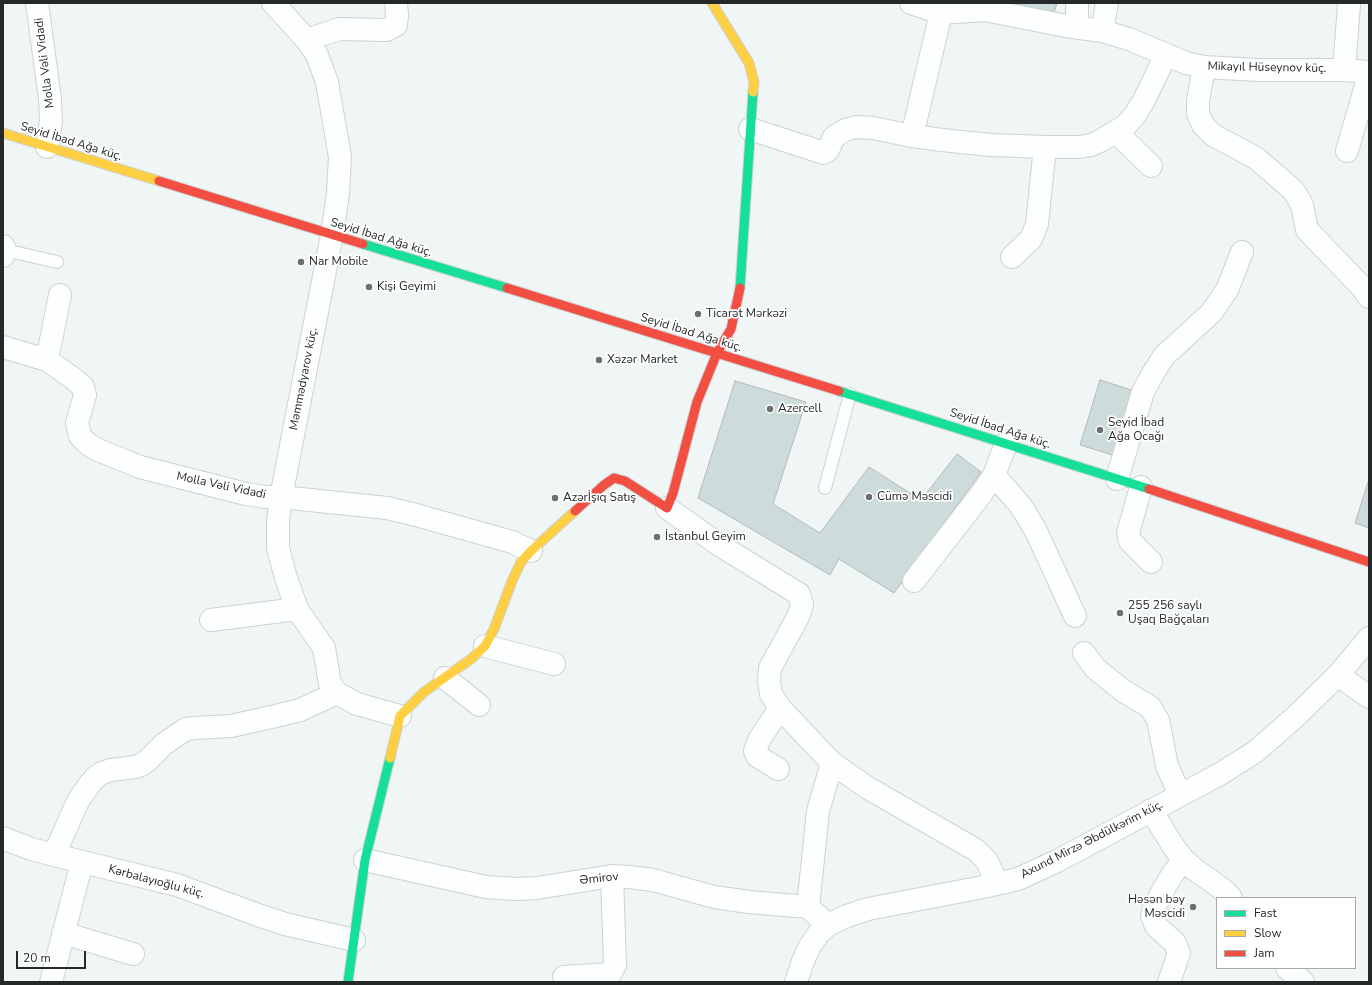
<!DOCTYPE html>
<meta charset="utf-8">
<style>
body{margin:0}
#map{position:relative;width:1372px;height:985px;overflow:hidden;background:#f0f5f5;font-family:"Nunito Sans",sans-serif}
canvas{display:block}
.frame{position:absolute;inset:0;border:4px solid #26292a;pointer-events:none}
.legend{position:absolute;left:1216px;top:897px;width:140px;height:72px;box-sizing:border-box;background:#fff;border:1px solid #a8a9aa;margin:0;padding:5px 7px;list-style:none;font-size:12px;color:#26292a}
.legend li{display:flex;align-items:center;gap:8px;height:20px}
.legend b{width:20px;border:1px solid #a8a9aa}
.scale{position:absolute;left:16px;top:951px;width:70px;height:18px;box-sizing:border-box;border:2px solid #26292a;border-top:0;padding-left:5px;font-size:12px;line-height:14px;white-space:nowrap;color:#26292a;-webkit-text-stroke:3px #fff;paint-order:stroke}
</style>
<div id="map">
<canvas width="1372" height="985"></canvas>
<div class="frame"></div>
<ul class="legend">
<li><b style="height:5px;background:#16e098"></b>Fast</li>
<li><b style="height:5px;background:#ffcf43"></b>Slow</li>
<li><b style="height:5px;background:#f24e42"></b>Jam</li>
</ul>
<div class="scale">20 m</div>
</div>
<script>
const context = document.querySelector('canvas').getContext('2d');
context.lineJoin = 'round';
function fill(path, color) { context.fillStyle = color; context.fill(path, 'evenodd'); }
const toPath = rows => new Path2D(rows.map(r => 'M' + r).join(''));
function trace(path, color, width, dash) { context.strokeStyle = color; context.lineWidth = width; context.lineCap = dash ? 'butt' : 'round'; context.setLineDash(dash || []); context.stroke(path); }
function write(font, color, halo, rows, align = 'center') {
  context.font = font + ' "Nunito Sans",sans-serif'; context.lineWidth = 3.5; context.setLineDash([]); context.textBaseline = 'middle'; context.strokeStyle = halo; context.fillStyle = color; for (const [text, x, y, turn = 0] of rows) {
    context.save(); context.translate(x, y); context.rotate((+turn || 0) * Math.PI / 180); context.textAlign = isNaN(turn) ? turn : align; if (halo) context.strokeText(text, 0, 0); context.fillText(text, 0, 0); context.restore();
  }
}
const building = toPath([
 [1012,3,1057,3,1054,13,1012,3],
 [1100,380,1135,391,1116,456,1080,445,1100,380],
 [735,381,806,402,773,504,820,533,869,467,921,500,957,454,981,472,894,593,839,559,830,575,698,498,735,381],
 [1369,479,1369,528,1355,523,1369,479]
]);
fill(building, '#cddcdb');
trace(building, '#b6b9b9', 1);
const lane = toPath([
 [5,250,57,262],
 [825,488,850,394]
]);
const street = toPath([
 [37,3,50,99,51,121,47,147],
 [273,3,307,40,317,55,327,82,340,157,338,193,332,235,281,497,278,521,278,548,286,578,297,609,324,648,330,684,337,693,357,704,400,716],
 [911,3,941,13,985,10,1066,26,1102,31,1129,39,1186,63,1204,67,1259,70,1344,70,1369,72],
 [1077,28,1077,3],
 [1102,31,1107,3],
 [307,40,339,29,387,30,396,25,397,15,396,3],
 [1204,67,1198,101,1198,114,1203,125,1213,135,1256,158,1294,191,1302,205,1307,230,1361,286,1369,297],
 [1344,70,1349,5],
 [750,129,824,153,828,150,834,137,845,130,856,127,873,128,912,136,942,140,991,145,1045,147,1079,147,1091,145,1102,140,1125,126,1135,115,1143,102,1166,55],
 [1116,132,1151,166],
 [912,136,941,13],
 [1347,151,1369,75],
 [3,246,5,250,3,256],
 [1012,257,1031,239,1037,224,1045,147],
 [3,347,47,360,74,379,83,387,85,395,77,423,80,436,88,444,98,450,140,467,246,494,266,497,281,497,387,508,416,515,512,542,531,551],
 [47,360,60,295],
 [1006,444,994,475,1021,506,1036,531,1075,616],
 [1117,479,1143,392,1152,375,1164,356,1211,313,1227,290,1242,252],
 [1141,487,1128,533,1130,541,1151,562],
 [667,508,721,546,799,594,802,605,798,617,770,668,769,681,771,694,780,708,832,763,868,788,976,850,987,861,997,884],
 [914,581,982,493,994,475],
 [211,620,297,609],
 [485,646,554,664],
 [1084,653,1095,668,1122,690,1150,707,1158,720,1167,766,1180,795],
 [1338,675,1369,697],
 [445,678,479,705],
 [778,769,757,756,755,751,759,740,780,708],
 [1151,810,1173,846,1184,860,1194,869,1214,883,1227,893,1231,898],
 [3,838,31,849,54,855,177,885,258,915,285,924,354,940],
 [54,855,78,801,89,785,96,777,102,773,111,770,135,767,141,765,147,761,164,744,186,729,194,728,231,726,276,716,300,710,337,693],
 [365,860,486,887,516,889,537,888,612,876,629,877,653,880,714,897,749,902,808,907,828,925],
 [808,907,818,811,832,763],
 [63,933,133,954],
 [1287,968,1303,982],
 [564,977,610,974,615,965,612,876],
 [51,982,82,862],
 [796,982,803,961,810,946,819,933,828,925,847,916,868,909,983,887,1018,879,1057,861,1220,774,1255,752,1294,718,1338,675,1369,638],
 [1169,982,1179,953,1175,943,1156,926,1152,916,1154,907,1166,885,1174,872,1184,860]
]);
const fast = toPath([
 [363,244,507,288],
 [740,288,753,92],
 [839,391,1149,489],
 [348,982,365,860,390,758]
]);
const slow = toPath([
 [712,3,749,63,754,82,753,92],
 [3,133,159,181],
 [390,758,400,716,424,692,471,659,485,646,494,629,512,581,521,562,531,551,575,511]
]);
const jam = toPath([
 [159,181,363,244],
 [507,288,839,391],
 [1149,489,1369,562],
 [575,511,604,485,614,478,625,481,667,508,673,493,697,402,717,353,731,329,740,288]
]);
trace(lane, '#ced2d2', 14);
trace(street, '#ced2d2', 24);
trace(fast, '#ced2d2', 11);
trace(slow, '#ced2d2', 11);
trace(jam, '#ced2d2', 11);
trace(lane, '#fdfefe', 12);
trace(street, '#fdfefe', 22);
trace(fast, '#16e098', 9);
trace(slow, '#ffcf43', 9);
trace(jam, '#f24e42', 9);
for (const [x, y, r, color] of [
 [301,262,4,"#6d7071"],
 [369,287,4,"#6d7071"],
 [698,314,4,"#6d7071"],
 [599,360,4,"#6d7071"],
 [770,409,4,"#6d7071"],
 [1100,430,4,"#6d7071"],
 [869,497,4,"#6d7071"],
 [555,498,4,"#6d7071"],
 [657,537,4,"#6d7071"],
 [1120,613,4,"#6d7071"],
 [1193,907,4,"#6d7071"]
]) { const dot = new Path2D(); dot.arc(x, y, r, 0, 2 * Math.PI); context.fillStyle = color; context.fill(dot); trace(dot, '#fff', 1.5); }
write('12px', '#26292a', '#fff', [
 ["Molla Vəli Vidadi",45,63,-97],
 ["Mikayıl Hüseynov küç.",1267,68,1],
 ["Seyid İbad Ağa küç.",71,142,17],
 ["Seyid İbad Ağa küç.",381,238,17],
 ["Seyid İbad Ağa küç.",691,333,17],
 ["Məmmədyarov küç.",304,379,-79],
 ["Seyid İbad Ağa küç.",1000,429,18],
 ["Molla Vəli Vidadi",221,486,12],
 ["Axund Mirzə Əbdülkərim küç.",1092,840,-27],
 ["Əmirov",599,879,-6],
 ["Kərbalayıoğlu küç.",156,882,15]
]);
write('12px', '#26292a', '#fff', [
 ["Nar Mobile",309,262],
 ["Kişi Geyimi",377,287],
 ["Ticarət Mərkəzi",706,314],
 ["Xəzər Market",607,360],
 ["Azercell",778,409],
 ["Seyid İbad",1108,423],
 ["Ağa Ocağı",1108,437],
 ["Cümə Məscidi",877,497],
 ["Azərİşıq Satış",563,498],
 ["İstanbul Geyim",665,537],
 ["255 256 saylı",1128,606],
 ["Uşaq Bağçaları",1128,620],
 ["Həsən bəy",1185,900,"right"],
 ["Məscidi",1185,914,"right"]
], 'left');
</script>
